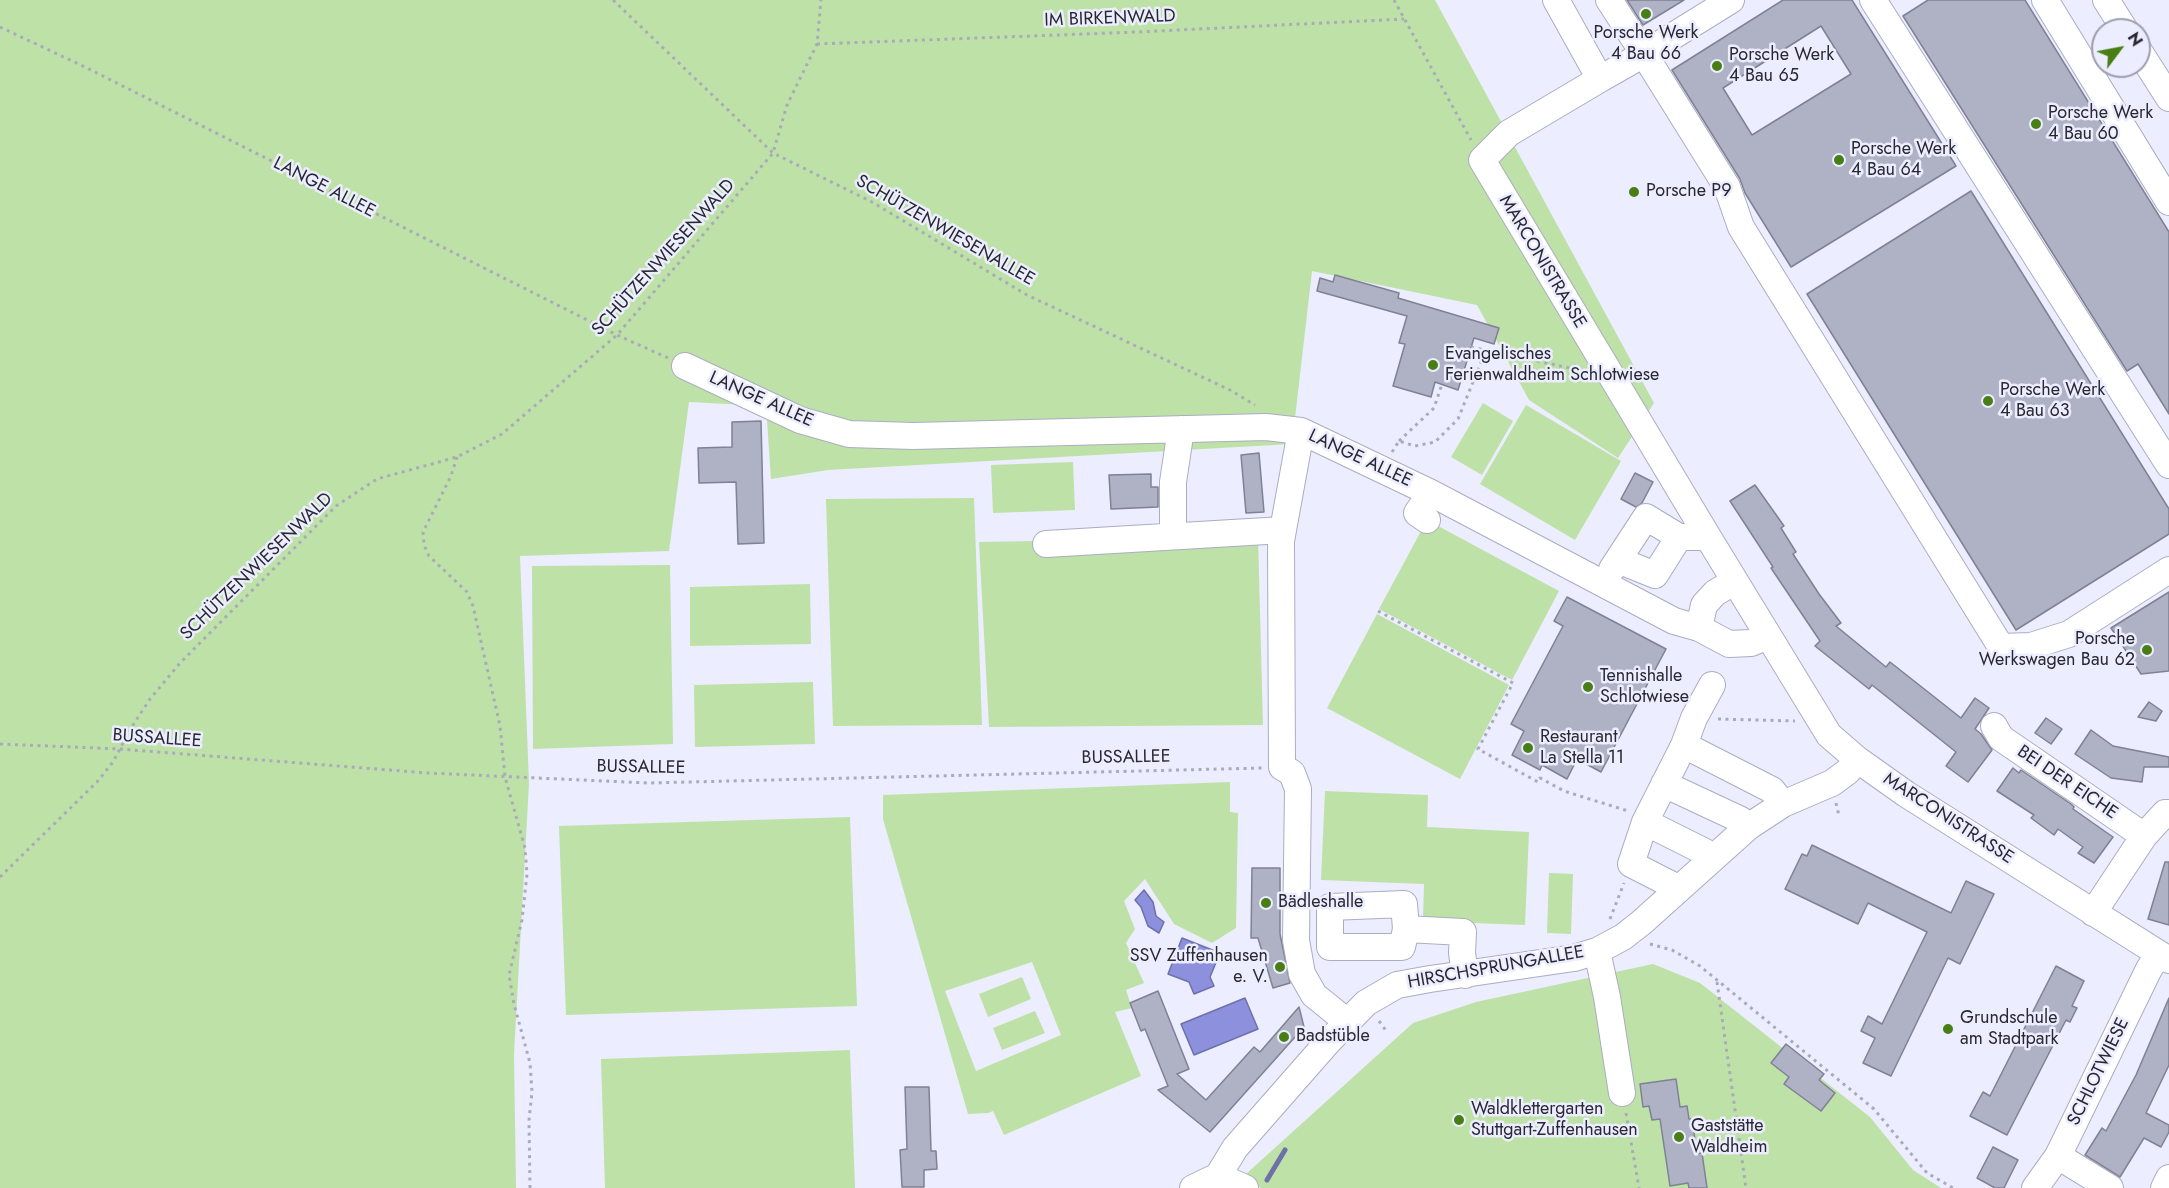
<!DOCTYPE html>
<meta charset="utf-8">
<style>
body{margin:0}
#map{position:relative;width:2169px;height:1188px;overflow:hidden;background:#ecedff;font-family:Jost,sans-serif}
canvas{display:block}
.north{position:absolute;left:2091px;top:18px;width:60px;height:60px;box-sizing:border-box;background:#ecedff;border:2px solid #9d9eac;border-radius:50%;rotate:58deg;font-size:16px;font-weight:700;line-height:24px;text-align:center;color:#272830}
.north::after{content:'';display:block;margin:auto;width:21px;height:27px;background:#487e15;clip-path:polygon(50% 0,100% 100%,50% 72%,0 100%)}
</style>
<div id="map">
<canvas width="2169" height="1188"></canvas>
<div class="north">N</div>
</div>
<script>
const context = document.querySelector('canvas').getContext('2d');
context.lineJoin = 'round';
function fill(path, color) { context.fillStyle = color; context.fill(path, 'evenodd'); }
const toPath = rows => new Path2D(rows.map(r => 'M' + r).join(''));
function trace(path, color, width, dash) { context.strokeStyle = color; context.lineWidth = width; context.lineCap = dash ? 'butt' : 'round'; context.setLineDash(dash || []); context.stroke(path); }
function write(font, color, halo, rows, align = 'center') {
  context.font = font + ' Jost,sans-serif'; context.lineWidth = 5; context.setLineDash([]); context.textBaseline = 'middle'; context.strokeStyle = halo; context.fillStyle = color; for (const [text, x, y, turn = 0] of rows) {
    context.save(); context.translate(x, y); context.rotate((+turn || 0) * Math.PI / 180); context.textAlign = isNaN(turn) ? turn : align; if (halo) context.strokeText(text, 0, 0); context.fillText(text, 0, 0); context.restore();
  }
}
fill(toPath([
 [0,0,1435,0,1654,403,1618,458,1529,400,1477,305,1312,271,1292,444,828,470,771,479,766,406,689,402,669,551,520,556,529,783,514,1054,516,1188,0,1188],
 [1483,403,1513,421,1482,475,1451,457],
 [1526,405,1621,461,1575,540,1480,484],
 [1073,462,1075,510,993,513,991,465],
 [974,498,982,725,833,726,826,499],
 [1427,520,1559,591,1512,680,1379,609],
 [1258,537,1263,725,989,727,979,542],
 [670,565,673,744,533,749,532,566],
 [810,584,811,644,690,646,690,587],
 [1377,614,1509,685,1460,779,1327,708],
 [813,682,815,744,695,747,694,685],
 [1230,782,1230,812,1238,813,1236,928,1212,943,1174,924,1145,879,1124,901,1135,929,1126,943,1144,983,1126,990,1132,1008,1115,1012,1141,1076,1004,1135,993,1111,988,1113,968,1114,883,819,883,795],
 [1032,962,1061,1035,976,1071,945,991],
 [1325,791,1428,795,1427,827,1529,832,1525,925,1423,921,1424,884,1321,880],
 [850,817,857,1006,566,1015,559,826],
 [1549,873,1573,874,1571,934,1547,933],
 [1653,964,1700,983,1870,1117,1913,1170,1941,1188,1261,1188,1246,1174,1413,1023,1476,1002],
 [1022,977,1031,999,988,1017,979,994],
 [1035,1011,1045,1033,1002,1050,993,1028],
 [850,1050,855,1188,605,1188,601,1059]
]), '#bee1a8');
const water = toPath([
 [1144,890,1153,902,1156,916,1164,922,1159,933,1148,926,1141,907,1135,900,1144,890],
 [1182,938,1220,953,1210,977,1214,986,1194,994,1189,982,1168,974,1182,938],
 [1245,998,1258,1029,1194,1055,1181,1024,1245,998]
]);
fill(water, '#8d90dd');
trace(water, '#6e71a9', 1.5);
trace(toPath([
 [1267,1180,1285,1150]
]), '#6e71a9', 5);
const building = toPath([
 [1627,0,1684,0,1643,25,1627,0],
 [1783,0,1852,0,1956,166,1791,267,1745,193,1740,179,1672,70,1783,0],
 [1821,26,1851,74,1752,135,1723,88,1821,26],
 [1928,0,2025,0,2169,232,2169,414,2138,364,2127,371,1903,16,1928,0],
 [1971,191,2169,509,2169,534,2016,630,1807,294,1971,191],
 [1335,275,1399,293,1398,298,1499,328,1494,344,1474,338,1458,390,1435,382,1431,397,1393,386,1405,344,1399,343,1407,316,1317,291,1320,278,1333,282,1335,275],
 [761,421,764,543,738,544,736,482,699,483,698,448,732,447,732,422,761,421],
 [1259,453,1264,512,1246,513,1241,455,1259,453],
 [1635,473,1653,482,1642,503,1636,507,1621,499,1635,473],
 [1151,474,1151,487,1158,487,1158,507,1111,509,1109,475,1151,474],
 [1755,485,1784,526,1781,528,1796,552,1793,554,1819,594,1841,623,1836,626,1886,667,1890,662,1961,718,1975,698,1989,708,1975,729,1981,734,1992,750,1968,782,1946,766,1956,752,1872,685,1869,689,1815,646,1820,641,1771,568,1773,567,1730,501,1755,485],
 [2169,592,2169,671,2141,674,2111,628,2169,592],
 [1567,597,1666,649,1601,772,1577,759,1567,779,1542,765,1540,770,1512,755,1524,731,1511,724,1563,626,1554,621,1567,597],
 [2149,702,2162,711,2156,721,2138,717,2149,702],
 [2046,718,2062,729,2051,744,2035,733,2046,718],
 [2091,730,2113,746,2169,757,2169,767,2144,767,2142,782,2111,778,2075,754,2091,730],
 [2013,768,2019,773,2021,770,2071,804,2074,807,2073,809,2113,837,2094,863,2078,853,2083,847,2058,829,2054,835,2031,818,2034,815,1997,791,2013,768],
 [1812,845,1951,913,1966,881,1994,894,1960,964,1948,958,1891,1076,1863,1063,1875,1038,1861,1031,1868,1016,1882,1024,1927,932,1868,903,1858,924,1785,889,1802,854,1807,856,1812,845],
 [2165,862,2169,862,2169,925,2148,919,2165,862],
 [1252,868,1280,868,1280,934,1290,983,1273,988,1258,938,1251,938,1252,868],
 [2056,966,2084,981,2072,1006,2077,1008,2070,1022,2066,1020,2007,1135,1970,1116,1983,1092,1990,1096,2056,966],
 [1158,991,1189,1069,1177,1074,1206,1100,1254,1047,1260,1052,1299,1007,1304,1027,1210,1132,1158,1090,1168,1086,1145,1029,1141,1031,1130,1003,1158,991],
 [2169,998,2169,1065,2146,1113,2169,1125,2169,1132,2161,1147,2144,1138,2120,1177,2085,1155,2102,1128,2106,1131,2136,1075,2169,998],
 [1786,1044,1824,1074,1819,1080,1835,1093,1821,1111,1784,1084,1789,1077,1771,1063,1786,1044],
 [1676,1079,1680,1107,1687,1106,1689,1119,1692,1119,1697,1154,1702,1153,1707,1188,1689,1188,1688,1183,1670,1186,1660,1119,1652,1120,1649,1106,1643,1107,1640,1084,1676,1079],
 [905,1087,929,1087,931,1151,936,1151,937,1169,924,1170,924,1187,902,1187,900,1150,907,1149,905,1087],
 [1993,1147,2018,1160,2004,1188,1995,1188,1977,1178,1993,1147]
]);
fill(building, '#afb1c5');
trace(building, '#7f8194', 1.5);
const minor = toPath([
 [1556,0,1600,79,1644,54,1609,0],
 [1731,0,1644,54,1727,187,1741,227,2001,647,2031,646,2069,634,2169,570],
 [1873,0,2169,465],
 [2045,0,2169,202],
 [2106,0,2125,30],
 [2139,51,2169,98],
 [1600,79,1509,133,1482,160,1708,537,1829,735,1858,760,1906,794,2169,960],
 [685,366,800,420,849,434,913,436,1266,427,1301,431,1431,493,1674,621,1699,628,1729,644,1751,643,1768,636],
 [1301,431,1281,541,1282,767,1292,773,1298,789,1296,940,1302,974,1314,995,1346,1021],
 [1427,520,1417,513,1431,493],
 [1173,536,1173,482,1181,429],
 [1046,544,1283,530],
 [1618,560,1655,575,1679,537,1708,537],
 [1612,569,1646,517,1679,537],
 [1699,628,1704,605,1715,593,1735,581],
 [1994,726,2001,738,2144,836],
 [1684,745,1772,790,1783,804],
 [1664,784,1741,820,1748,827],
 [1645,822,1705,852,1711,859],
 [1678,888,1631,864,1645,822,1684,745,1694,718,1712,685],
 [2093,913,2144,836,2165,813,2169,813],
 [1406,929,1402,947,1330,947,1330,907,1404,904,1406,929,1463,932,1462,953,1465,975],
 [1597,951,1607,997,1622,1093],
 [2058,1156,2110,1188],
 [1218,1176,1245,1188],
 [1193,1188,1218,1176,1235,1148,1328,1042,1366,1003,1397,985,1430,979,1574,958,1597,951,1623,937,1641,923,1748,827,1783,804,1832,783,1847,772,1858,760],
 [2035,1188,2058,1156,2149,969,2159,954],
 [2164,1188,2169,1178]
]);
trace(minor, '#abadc1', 28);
trace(toPath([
 [613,0,773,153,872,202,1027,295,1230,390,1255,405],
 [1394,0,1471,140],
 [0,27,87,68,617,335,668,358],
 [817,44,1138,32,1404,19],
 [1471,347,1570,368,1580,363],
 [1399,441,1434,408,1442,384],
 [1392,452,1399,441,1415,446,1435,442,1458,419,1486,350],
 [457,457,451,476,423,532,424,545,429,556,467,592,473,606,500,726,505,777,525,848,527,874,522,920,509,975,514,1004,530,1063,532,1092,529,1120,530,1188],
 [1378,611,1513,683,1478,749,1538,782,1540,778,1564,791,1628,811],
 [1718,719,1795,721],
 [0,744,120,749,428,773,648,783,1262,768],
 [1836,803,1839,816],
 [0,877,97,782,113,762,131,728,150,699,181,662,336,506,377,479,457,457,502,434,617,335,773,153,787,105,817,44,821,0],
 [1610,919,1624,883],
 [1650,944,1672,950,1700,966,1874,1109,1927,1173,1953,1188],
 [1717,982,1746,1188],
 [1379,1021,1387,1032],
 [1626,1113,1639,1188]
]), '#aaabb9', 3, [3, 4.5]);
trace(minor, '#fff', 26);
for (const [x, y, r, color] of [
 [1646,14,6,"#487e15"],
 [1717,66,6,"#487e15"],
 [2036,124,6,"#487e15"],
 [1839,160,6,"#487e15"],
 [1634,192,6,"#487e15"],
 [1433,365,6,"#487e15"],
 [1988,401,6,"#487e15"],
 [2147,650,6,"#487e15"],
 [1588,687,6,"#487e15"],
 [1528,748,6,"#487e15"],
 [1266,903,6,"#487e15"],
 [1280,967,6,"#487e15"],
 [1948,1029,6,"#487e15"],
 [1284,1037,6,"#487e15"],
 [1459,1120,6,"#487e15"],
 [1679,1137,6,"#487e15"]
]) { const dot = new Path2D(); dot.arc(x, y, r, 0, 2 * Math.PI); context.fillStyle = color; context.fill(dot); trace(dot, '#ecedff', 2); }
write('18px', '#272830', '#ecedff', [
 ["IM BIRKENWALD",1110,19,-2],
 ["LANGE ALLEE",324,188,27],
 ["SCHÜTZENWIESENALLEE",945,231,30],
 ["SCHÜTZENWIESENWALD",664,258,-48],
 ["MARCONISTRASSE",1542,262,59],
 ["LANGE ALLEE",761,400,24],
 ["LANGE ALLEE",1360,459,25],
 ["SCHÜTZENWIESENWALD",257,567,-44],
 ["BUSSALLEE",157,739,4],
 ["BUSSALLEE",1126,758,-1],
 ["BUSSALLEE",641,768,1],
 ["BEI DER EICHE",2067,783,34],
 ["MARCONISTRASSE",1948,819,33],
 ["HIRSCHSPRUNGALLEE",1496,968,-10],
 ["SCHLOTWIESE",2099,1072,-64]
]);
write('18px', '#272830', '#ecedff', [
 ["Porsche Werk",1646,34,"center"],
 ["4 Bau 66",1646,55,"center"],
 ["Porsche Werk",1729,56],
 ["4 Bau 65",1729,77],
 ["Porsche Werk",2048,114],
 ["4 Bau 60",2048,135],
 ["Porsche Werk",1851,150],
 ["4 Bau 64",1851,171],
 ["Porsche P9",1646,192],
 ["Evangelisches",1445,355],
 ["Ferienwaldheim Schlotwiese",1445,376],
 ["Porsche Werk",2000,391],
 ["4 Bau 63",2000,412],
 ["Porsche",2135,640,"right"],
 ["Werkswagen Bau 62",2135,661,"right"],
 ["Tennishalle",1600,677],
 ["Schlotwiese",1600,698],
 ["Restaurant",1540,738],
 ["La Stella 11",1540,759],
 ["Bädleshalle",1278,903],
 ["SSV Zuffenhausen",1268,957,"right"],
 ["e. V.",1268,978,"right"],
 ["Grundschule",1960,1019],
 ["am Stadtpark",1960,1040],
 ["Badstüble",1296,1037],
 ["Waldklettergarten",1471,1110],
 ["Stuttgart-Zuffenhausen",1471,1131],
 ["Gaststätte",1691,1127],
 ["Waldheim",1691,1148]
], 'left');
</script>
